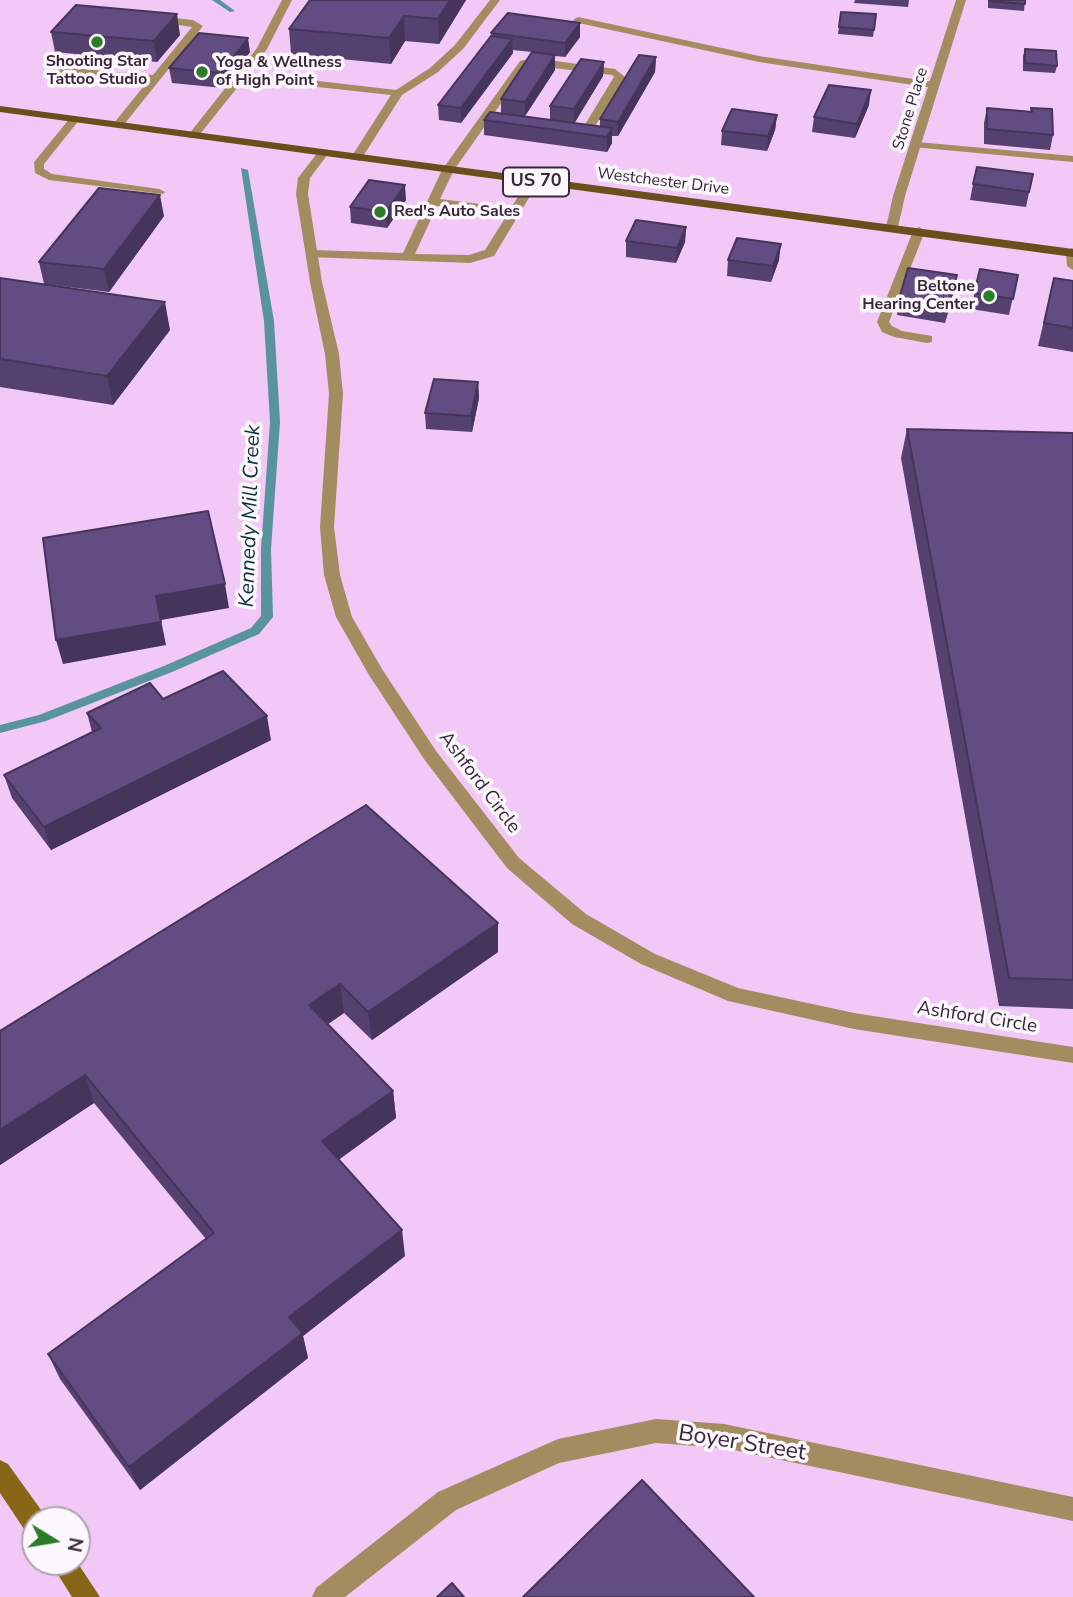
<!DOCTYPE html>
<style>
body{margin:0}
#map{position:relative;width:1073px;height:1597px;overflow:hidden;background:#f1c8f6;font-family:"Nunito Sans",sans-serif}
canvas{display:block}
.north{position:absolute;left:21px;top:1506px;width:70px;height:70px;box-sizing:border-box;background:#fcf7fc;border:2px solid #ada4ae;border-radius:50%;rotate:101deg;font-size:19px;font-weight:700;line-height:28px;text-align:center;color:#372739}
.north::after{content:'';display:block;margin:auto;width:24px;height:32px;background:#2c7d28;clip-path:polygon(50% 0,100% 100%,50% 72%,0 100%)}
</style>
<div id="map">
<canvas width="1073" height="1597"></canvas>
<div class="north">N</div>
</div>
<script>
const context = document.querySelector('canvas').getContext('2d');
context.lineJoin = 'round';
const toPath = rows => new Path2D(rows.map(r => 'M' + r).join(''));
function fill(path, color) { context.fillStyle = color; context.fill(path, 'evenodd'); }
function trace(path, color, width, dash) { context.strokeStyle = color; context.lineWidth = width; context.lineCap = dash ? 'butt' : 'round'; context.setLineDash(dash || []); context.stroke(path); }
function write(font, color, halo, rows, align = 'center') {
  context.font = font + ' "Nunito Sans",sans-serif'; context.lineWidth = 7; context.setLineDash([]); context.textBaseline = 'middle'; context.strokeStyle = halo; context.fillStyle = color; for (const [text, x, y, turn = 0] of rows) {
    context.save(); context.translate(x, y); context.rotate((+turn || 0) * Math.PI / 180); context.textAlign = isNaN(turn) ? turn : align; if (halo) context.strokeText(text, 0, 0); context.fillText(text, 0, 0); context.restore();
  }
}
fill(toPath([
 [212,0,220,0,235,11,230,12,212,0],
 [241,168,248,170,274,321,280,422,271,549,273,617,259,634,172,672,46,721,0,733,0,725,39,715,164,666,251,628,261,616,261,549,270,422,264,321,241,168]
]), '#58939e');
fill(toPath([
 [282,0,292,0,267,49,249,73,396,90,430,68,455,45,490,0,500,0,463,49,438,72,402,95,360,161,350,159,391,95,244,79,197,138,189,138,189,134,257,48,282,0],
 [155,16,193,20,203,26,122,127,114,127,114,123,148,81,58,73,53,70,58,67,153,75,192,27,151,21,151,17,155,16],
 [578,17,759,56,934,82,939,85,934,88,759,62,574,22,573,20,578,17],
 [533,58,615,69,625,77,592,131,571,134,565,131,567,129,584,126,614,77,612,75,528,65,454,170,440,199,511,208,529,179,537,179,539,181,494,256,470,263,308,257,306,254,312,250,403,253,442,170,520,61,533,58],
 [437,206,507,215,485,250,469,255,415,254,437,206],
 [75,116,80,119,44,164,44,169,52,174,159,189,165,192,163,194,49,180,35,173,34,162,71,117,75,116],
 [917,142,1073,156,1073,162,913,147,911,145,917,142],
 [919,227,925,231,889,322,892,326,902,331,932,336,932,342,927,343,894,337,882,332,877,322,913,231,919,227],
 [1072,248,1073,249,1073,270,1067,266,1066,252,1072,248]
]), '#a38c60');
fill(toPath([
 [956,0,966,0,905,196,898,227,888,230,886,227,893,196,956,0],
 [322,151,328,154,310,178,308,194,322,282,339,354,343,394,334,527,340,575,352,617,382,669,436,751,519,858,586,914,655,954,738,988,854,1013,1073,1047,1073,1063,854,1029,728,1001,641,964,572,924,507,868,424,759,369,675,336,617,324,575,320,527,329,394,325,354,310,282,296,194,298,178,318,152,322,151],
 [656,1419,724,1424,1073,1497,1073,1521,724,1448,656,1443,559,1463,456,1510,345,1597,312,1597,316,1588,438,1492,558,1439,656,1419]
]), '#a38c60');
fill(toPath([
 [0,1460,8,1464,44,1514,46,1520,35,1520,35,1535,26,1532,0,1493,0,1460],
 [50,1562,77,1562,100,1597,72,1597,50,1562]
]), '#886617');
fill(toPath([
 [0,106,1073,249,1073,257,0,112,0,106]
]), '#684f1c');
fill(toPath([
 [310,0,466,0,439,44,405,41,391,64,291,54,289,29],
 [855,0,909,0,908,7,854,3],
 [988,0,1025,0,1024,11,988,8],
 [841,12,876,14,873,37,838,34],
 [51,32,180,35,157,62,55,52],
 [491,33,580,37,565,57,555,56,555,70,525,116,550,120,550,106,604,62,603,76,574,123,600,126,600,119,656,57,655,72,618,136,612,136,612,143,607,152,484,135,484,120,501,113,501,99,532,52,512,50,513,53,461,123,439,120,438,105,491,36],
 [1025,49,1057,66,1055,73,1023,71,1023,56],
 [250,52,223,88,172,83,169,68],
 [869,105,855,138,812,132,814,117],
 [987,108,1031,112,1031,108,1053,135,1050,150,984,144,984,123],
 [777,115,775,130,767,151,721,145,722,131],
 [1033,174,1026,207,970,200,973,184],
 [406,200,387,228,351,223,350,207],
 [164,216,109,292,44,284,39,262],
 [686,227,685,242,676,263,626,257,626,241],
 [728,260,779,260,771,282,727,276],
 [980,269,1018,275,1009,315,971,309],
 [957,275,945,323,897,315,899,299],
 [0,278,170,330,113,405,0,387],
 [1054,278,1073,281,1073,352,1038,346],
 [478,382,479,398,472,432,426,429,425,413],
 [907,429,1073,433,1073,1009,999,1006,901,458],
 [163,699,271,740,51,850,12,798,4,775,92,732,87,713],
 [498,923,498,952,372,1040,344,1013,327,1024,393,1091,396,1118,338,1160,405,1256,303,1336,308,1358,140,1490,60,1379,48,1354,206,1239,94,1103,0,1165,0,1031]
]), '#554170');
fill(toPath([
 [450,0,466,0,439,44,438,19],
 [177,14,180,35,157,62,154,41],
 [404,16,405,41,391,64,389,38],
 [580,23,580,37,565,57,565,43],
 [248,38,250,52,223,88,221,73],
 [512,39,513,53,461,123,461,108],
 [555,55,555,70,525,116,525,102],
 [656,57,655,72,618,136,618,122],
 [604,62,603,76,574,124,574,109],
 [871,90,869,105,855,138,857,124],
 [777,115,775,130,767,151,768,136],
 [612,128,612,143,607,152,607,137],
 [405,185,406,200,387,228,386,212],
 [160,195,164,216,109,292,104,269],
 [686,227,685,242,676,263,677,248],
 [781,244,779,260,771,282,773,266],
 [957,275,954,291,945,323,948,307],
 [165,302,170,330,113,405,107,376],
 [478,382,479,398,472,432,471,416],
 [225,584,229,608,161,620,166,645,63,664,56,640,156,596],
 [267,716,271,740,51,850,44,827],
 [498,923,498,952,372,1040,368,1012],
 [340,984,344,1013,314,1034,309,1005],
 [85,1075,94,1103,0,1165,0,1130],
 [393,1091,396,1118,326,1169,322,1141],
 [402,1230,405,1256,303,1336,308,1358,140,1490,129,1467,289,1317]
]), '#45355b');
const building = toPath([
 [310,0,450,0,438,19,404,16,389,38,289,29,310,0],
 [989,0,1025,0,1025,4,989,1,989,0],
 [76,5,177,14,154,41,51,32,76,5],
 [841,12,876,14,874,30,839,27,841,12],
 [508,13,580,23,565,43,491,33,508,13],
 [199,33,248,38,221,73,169,68,199,33],
 [491,36,512,39,461,108,438,105,491,36],
 [1025,49,1056,51,1057,66,1025,63,1025,49],
 [532,52,555,55,525,102,501,99,532,52],
 [639,55,656,57,618,122,600,119,639,55],
 [581,59,604,62,574,109,550,106,581,59],
 [829,85,871,90,857,124,814,117,829,85],
 [987,108,1032,112,1031,108,1052,109,1053,135,987,129,987,108],
 [732,109,777,115,768,136,722,131,732,109],
 [490,112,612,128,607,137,484,120,490,112],
 [977,167,1033,174,1029,192,973,184,977,167],
 [369,180,405,185,386,212,350,207,369,180],
 [99,188,160,195,104,269,39,262,99,188],
 [636,220,686,227,677,248,626,241,636,220],
 [737,238,781,244,773,266,728,260,737,238],
 [908,268,957,275,948,307,899,299,908,268],
 [980,269,1018,275,1013,299,974,293,980,269],
 [0,278,165,302,107,376,0,359,0,278],
 [1054,278,1073,281,1073,328,1044,323,1054,278],
 [434,379,478,382,471,416,425,413,434,379],
 [907,429,1073,433,1073,980,1009,978,907,429],
 [208,511,225,584,156,596,161,622,56,640,43,538,208,511],
 [223,671,267,716,44,827,4,775,101,728,87,713,150,683,163,699,223,671],
 [366,805,498,923,368,1012,340,984,309,1005,393,1091,322,1141,402,1230,289,1317,303,1333,129,1467,48,1354,214,1233,85,1075,0,1130,0,1031,366,805],
 [642,1480,754,1597,523,1597,642,1480],
 [452,1583,464,1597,437,1597,452,1583]
]);
fill(building, '#634c82');
trace(building, '#45355b', 2);
for (const [x, y, r, color] of [
 [97,42,7,"#2c7d28"],
 [202,72,7,"#2c7d28"],
 [380,212,7,"#2c7d28"],
 [989,296,7,"#2c7d28"]
]) { const dot = new Path2D(); dot.arc(x, y, r, 0, 2 * Math.PI); context.fillStyle = color; context.fill(dot); trace(dot, '#fcf7fc', 2.5); }
write('bold 16px', '#372739', '#fcf7fc', [
 ["Shooting Star",97,62,"center"],
 ["Tattoo Studio",97,80,"center"],
 ["Yoga & Wellness",216,63],
 ["of High Point",216,81],
 ["Red's Auto Sales",394,212],
 ["Beltone",975,287,"right"],
 ["Hearing Center",975,305,"right"]
], 'left');
write('16px', '#372739', '#fcf7fc', [
 ["Stone Place",911,109,-73],
 ["Westchester Drive",663,182,7]
]);
for (const [x, y, w] of [
 [536,182,66]
]) { const box = new Path2D(); box.roundRect(x - w / 2, y - 14.5, w, 29, 5); context.fillStyle = '#fcf7fc'; context.fill(box); trace(box, '#372739', 2); }
write('bold 18px', '#372739', null, [
 ["US 70",536,182]
]);
write('19px', '#372739', '#fcf7fc', [
 ["Ashford Circle",479,783,53],
 ["Ashford Circle",977,1018,9]
]);
write('italic 21px', '#063438', '#fcf7fc', [
 ["Kennedy Mill Creek",251,516,-88]
]);
write('23px', '#372739', '#fcf7fc', [
 ["Boyer Street",742,1444,9]
]);
</script>
